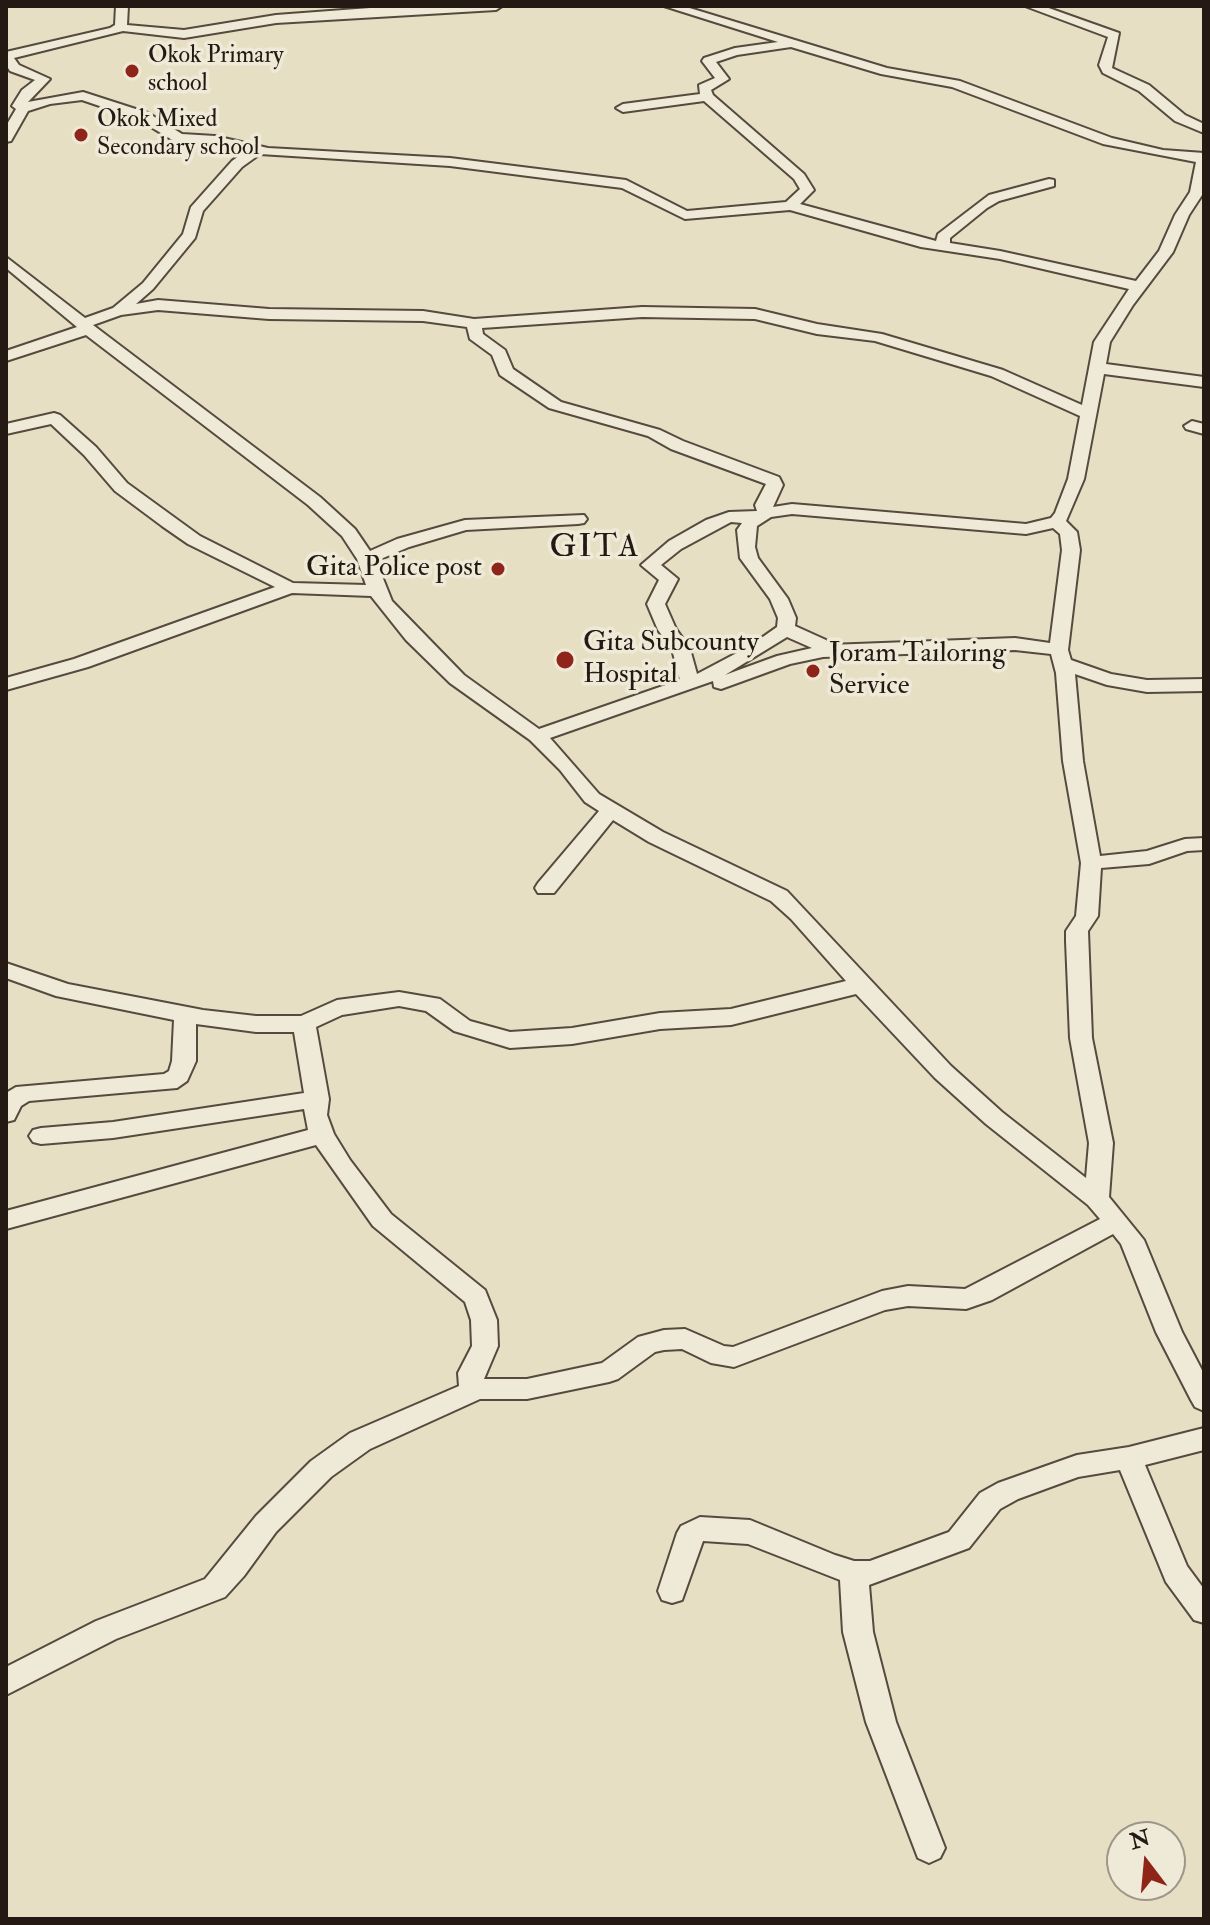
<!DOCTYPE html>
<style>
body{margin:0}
#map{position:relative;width:1210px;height:1925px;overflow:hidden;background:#e7dfc3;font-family:"IM FELL Double Pica",serif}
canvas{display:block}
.frame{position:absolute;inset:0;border:8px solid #251913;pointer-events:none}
.north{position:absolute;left:1106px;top:1821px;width:80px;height:80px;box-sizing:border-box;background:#efead8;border:2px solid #9e9689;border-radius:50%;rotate:344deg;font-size:22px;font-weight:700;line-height:32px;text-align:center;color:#251913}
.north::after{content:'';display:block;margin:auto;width:28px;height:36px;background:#8f2418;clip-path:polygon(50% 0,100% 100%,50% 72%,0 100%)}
</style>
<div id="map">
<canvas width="1210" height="1925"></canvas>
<div class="frame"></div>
<div class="north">N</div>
</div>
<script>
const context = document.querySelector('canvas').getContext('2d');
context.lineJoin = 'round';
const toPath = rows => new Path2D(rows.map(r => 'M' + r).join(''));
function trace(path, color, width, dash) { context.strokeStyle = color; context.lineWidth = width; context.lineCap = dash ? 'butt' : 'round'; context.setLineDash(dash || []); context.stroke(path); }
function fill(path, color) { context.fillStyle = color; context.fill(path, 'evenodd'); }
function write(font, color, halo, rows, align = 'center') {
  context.font = font + ' "IM FELL Double Pica",serif'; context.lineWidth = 7; context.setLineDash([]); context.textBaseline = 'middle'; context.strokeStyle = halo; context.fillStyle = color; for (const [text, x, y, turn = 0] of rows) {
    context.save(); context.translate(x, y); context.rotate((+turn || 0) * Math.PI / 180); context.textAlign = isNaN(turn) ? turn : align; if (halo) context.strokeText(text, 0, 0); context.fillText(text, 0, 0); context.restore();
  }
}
const minor = toPath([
 [116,6,128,6,127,25,184,30,276,15,397,6,502,6,496,10,276,23,184,38,123,31,14,58,19,65,50,79,28,102,83,92,148,113,182,134,215,136,268,148,450,158,626,180,687,211,786,202,800,189,794,179,704,101,623,112,616,108,623,104,700,94,699,85,715,78,702,61,704,58,735,48,778,42,664,6,683,6,887,68,960,81,1112,138,1163,150,1204,153,1204,192,1189,215,1173,252,1133,305,1110,342,1106,364,1204,377,1204,387,1104,374,1084,479,1066,521,1077,532,1080,550,1068,650,1071,660,1111,674,1147,680,1204,679,1204,691,1147,692,1107,685,1075,674,1083,761,1100,856,1147,851,1185,839,1204,838,1204,850,1187,851,1149,864,1101,868,1098,916,1088,931,1092,1038,1113,1143,1109,1197,1144,1240,1182,1332,1204,1374,1204,1411,1195,1407,1191,1400,1156,1332,1121,1244,1113,1234,992,1300,966,1309,908,1306,885,1310,734,1367,711,1363,682,1349,664,1350,655,1352,618,1379,609,1382,527,1399,480,1399,370,1449,331,1477,276,1532,244,1576,225,1597,116,1639,6,1695,6,1667,96,1621,205,1579,256,1516,311,1461,350,1433,459,1386,458,1373,472,1346,471,1320,465,1302,373,1226,316,1145,6,1229,6,1211,308,1130,304,1109,113,1138,41,1144,33,1142,29,1136,33,1130,41,1128,113,1122,304,1093,294,1032,256,1032,196,1024,196,1061,187,1081,177,1088,29,1101,21,1106,14,1120,6,1122,6,1093,16,1087,164,1074,169,1071,172,1061,174,1020,56,996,6,978,6,963,68,984,203,1010,256,1016,301,1016,337,1000,399,992,440,999,470,1021,510,1032,572,1028,660,1013,731,1009,846,981,791,919,771,901,649,842,613,820,554,893,538,893,535,888,538,883,599,811,585,802,560,770,530,740,450,683,406,640,371,596,292,593,88,667,6,690,6,678,74,659,275,587,188,544,162,526,115,491,84,455,51,424,6,434,6,424,54,413,60,415,96,447,127,483,200,536,293,583,366,585,357,559,342,536,308,505,86,335,6,361,6,351,77,327,6,268,6,257,85,318,113,308,143,283,183,234,191,207,232,161,246,151,215,144,174,141,138,119,82,100,50,104,28,111,11,141,6,142,6,126,16,109,12,106,22,90,35,80,10,71,6,65,6,52,110,28,115,25,116,6],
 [791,47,881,74,952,87,1103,144,1196,162,1190,192,1175,215,1159,251,1136,281,1000,251,950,243,950,238,987,208,999,201,1054,186,1054,180,1049,179,989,195,938,234,936,241,800,204,814,190,804,174,713,95,711,90,729,79,716,62,737,55,791,47],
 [260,154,450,166,622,188,685,219,790,210,921,247,1000,259,1129,289,1094,342,1082,405,1003,370,882,334,817,324,755,309,642,307,474,319,423,311,269,309,158,300,136,304,153,289,195,238,203,211,242,167,260,154],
 [158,310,269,319,423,321,467,327,470,339,492,355,500,375,549,408,648,436,671,449,766,484,755,505,757,511,729,512,706,520,669,541,641,565,659,580,647,604,658,630,672,649,680,680,539,729,464,675,392,601,376,561,409,547,466,530,578,524,584,523,587,519,584,515,465,520,397,539,370,551,355,529,320,497,93,325,121,315,158,310],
 [642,317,755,319,817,334,875,341,991,376,1080,416,1068,479,1055,513,1051,518,1026,524,792,504,773,507,783,485,779,477,683,441,660,430,561,402,513,369,505,350,483,334,482,328,642,317],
 [792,514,1026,534,1053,528,1060,534,1062,550,1050,643,1015,638,829,645,826,640,795,626,796,618,788,599,758,558,755,547,757,526,771,517,792,514],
 [731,522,742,523,737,530,740,558,770,599,778,618,777,627,750,646,697,674,690,649,676,629,665,604,678,579,661,565,681,549,731,522],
 [787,637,812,648,777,656,725,675,787,637],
 [1015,650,1051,654,1056,673,1063,761,1081,863,1076,916,1066,931,1066,941,1070,1038,1089,1143,1086,1178,1002,1112,951,1066,787,891,663,832,599,794,550,738,713,681,714,687,721,689,790,664,823,657,1015,650],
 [856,994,935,1078,986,1124,1088,1205,1100,1219,965,1289,908,1286,882,1291,733,1347,724,1346,685,1329,664,1330,638,1337,602,1363,527,1379,484,1379,498,1346,497,1320,485,1290,391,1214,350,1160,334,1134,327,1115,329,1099,316,1027,342,1015,399,1006,426,1011,454,1031,510,1048,572,1044,660,1029,731,1025,856,994],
 [1025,6,1043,6,1119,33,1112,68,1149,85,1185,115,1204,124,1204,133,1175,121,1139,91,1103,73,1099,65,1108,37,1025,6],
 [1192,421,1204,424,1204,434,1186,429,1184,426,1192,421],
 [1204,1428,1204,1450,1145,1465,1187,1566,1204,1589,1204,1623,1194,1620,1166,1582,1120,1470,1078,1477,1018,1499,1000,1509,969,1548,869,1585,873,1632,896,1722,945,1848,940,1858,929,1863,918,1858,866,1722,843,1632,840,1580,748,1544,703,1541,682,1600,672,1603,662,1600,658,1591,677,1533,681,1526,700,1517,750,1520,835,1555,854,1561,870,1561,949,1532,980,1493,998,1483,1077,1455,1129,1447,1204,1428]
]);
trace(minor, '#564a3f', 4);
fill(minor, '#efead8');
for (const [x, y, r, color] of [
 [132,71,8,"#8f2418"],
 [81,135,8,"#8f2418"],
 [498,569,8,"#8f2418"],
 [565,660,10,"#8f2418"],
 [813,671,8,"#8f2418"]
]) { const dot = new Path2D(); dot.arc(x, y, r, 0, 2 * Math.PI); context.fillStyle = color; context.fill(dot); trace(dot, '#efead8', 3); }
write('24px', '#251913', '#efead8', [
 ["Okok Primary",148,57],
 ["school",148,85],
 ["Okok Mixed",97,121],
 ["Secondary school",97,149]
], 'left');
write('28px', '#251913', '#efead8', [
 ["Gita Police post",482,569,"right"],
 ["Gita Subcounty",583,644],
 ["Hospital",583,676],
 ["Joram Tailoring",829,655],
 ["Service",829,687]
], 'left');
context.letterSpacing = '2px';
write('32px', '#251913', '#efead8', [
 ["GITA",595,549]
]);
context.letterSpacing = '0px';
</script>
